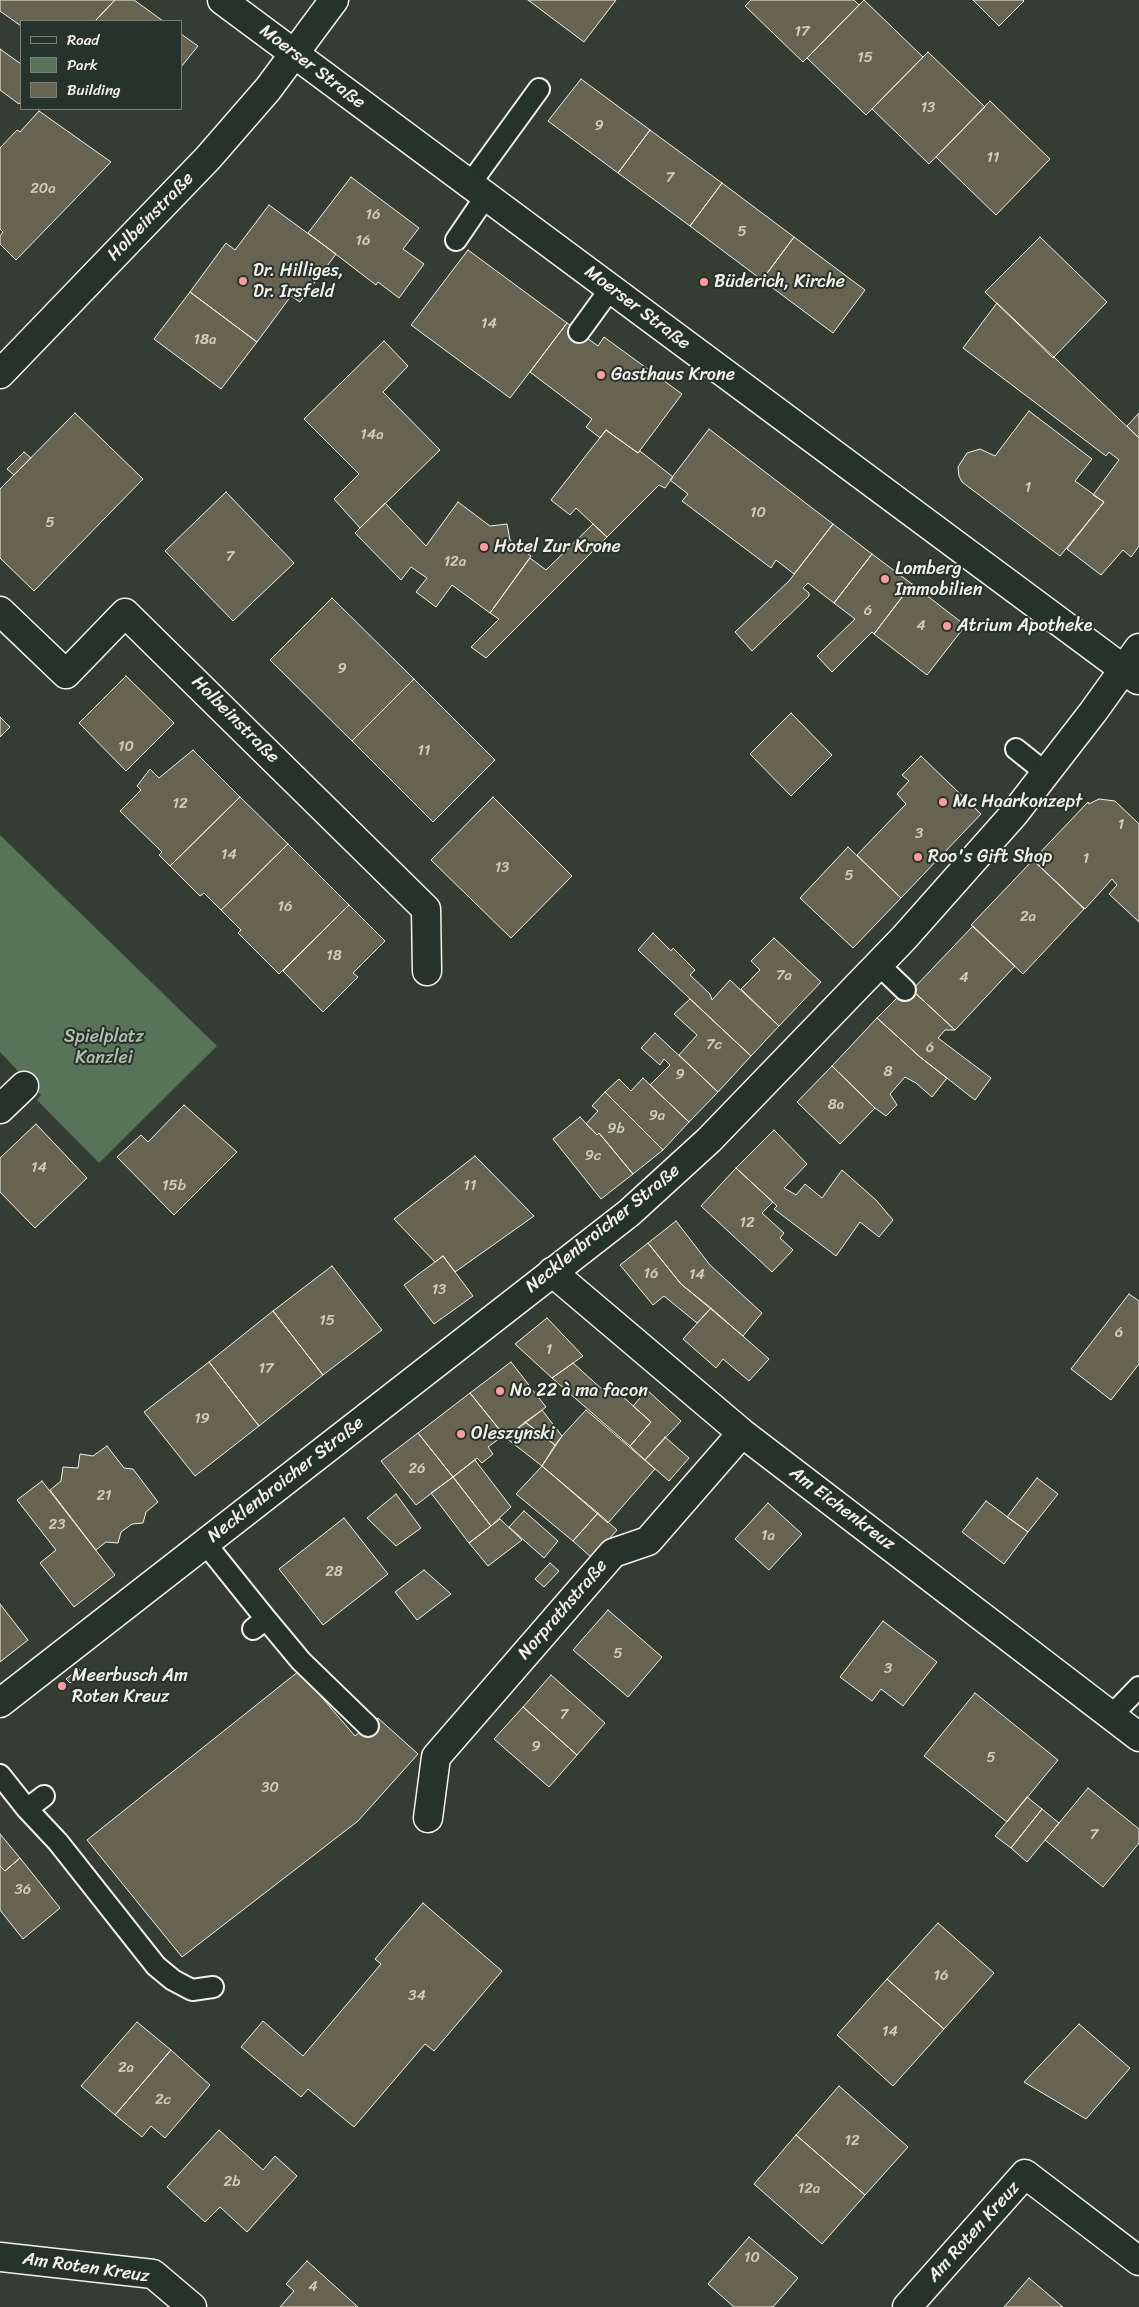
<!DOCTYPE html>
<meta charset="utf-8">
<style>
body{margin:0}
#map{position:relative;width:1139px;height:2307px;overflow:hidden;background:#333d34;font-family:Sriracha,sans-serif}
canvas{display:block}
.legend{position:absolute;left:20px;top:20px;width:162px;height:90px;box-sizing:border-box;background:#26332d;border:1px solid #787f78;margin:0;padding:6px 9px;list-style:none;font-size:15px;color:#f4f1e8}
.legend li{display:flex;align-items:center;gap:10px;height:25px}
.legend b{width:25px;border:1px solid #787f78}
</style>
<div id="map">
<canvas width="1139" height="2307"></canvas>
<ul class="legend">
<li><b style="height:6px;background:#26332d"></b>Road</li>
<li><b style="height:14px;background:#57735a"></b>Park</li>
<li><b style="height:14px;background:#666450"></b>Building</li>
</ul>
</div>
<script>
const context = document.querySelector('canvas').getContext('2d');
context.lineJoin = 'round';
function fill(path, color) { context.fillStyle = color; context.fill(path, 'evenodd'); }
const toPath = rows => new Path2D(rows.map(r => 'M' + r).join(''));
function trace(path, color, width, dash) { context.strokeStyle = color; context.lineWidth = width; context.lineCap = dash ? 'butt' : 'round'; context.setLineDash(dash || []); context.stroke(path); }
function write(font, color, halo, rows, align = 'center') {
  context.font = font + ' Sriracha,sans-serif'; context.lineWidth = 4; context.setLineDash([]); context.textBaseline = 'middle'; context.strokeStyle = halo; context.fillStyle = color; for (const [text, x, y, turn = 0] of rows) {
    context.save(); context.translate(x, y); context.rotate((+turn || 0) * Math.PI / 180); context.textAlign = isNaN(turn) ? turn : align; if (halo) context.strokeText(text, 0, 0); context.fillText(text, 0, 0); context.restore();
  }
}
fill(toPath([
 [0,835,217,1046,99,1163,37,1100,41,1095,0,1052]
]), '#57735a');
const building = toPath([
 [0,0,115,0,95,21,21,21,21,26,0,11,0,0],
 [115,0,134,0,163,21,95,21,115,0],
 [528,0,616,0,584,42,528,0],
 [751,0,854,0,859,5,803,62,745,6,751,0],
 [864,0,923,57,866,115,807,58,864,0],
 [973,0,1023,0,1024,1,999,26,973,0],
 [181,34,198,46,181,67,181,34],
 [0,49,21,64,21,101,19,104,0,90,0,49],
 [928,52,985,107,929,164,872,109,928,52],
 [581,79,650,130,618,173,548,121,581,79],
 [990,101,1050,159,996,215,936,157,990,101],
 [39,111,111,162,16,260,0,244,0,236,3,232,0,229,0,148,17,130,20,132,39,111],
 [650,130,722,183,690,226,618,173,650,130],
 [351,177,419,228,403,249,424,264,399,298,378,282,376,285,308,233,351,177],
 [722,183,794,237,762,280,690,226,722,183],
 [269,205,336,254,300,302,291,296,257,342,190,292,226,243,235,250,269,205],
 [794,237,865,290,833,333,762,280,794,237],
 [1040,237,1107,302,1053,358,985,292,1040,237],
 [468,250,567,323,510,398,411,325,468,250],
 [190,292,257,342,221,389,154,339,190,292],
 [997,303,1139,438,1139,546,1131,557,1123,550,1101,575,1067,549,1104,502,1093,495,1119,460,1109,452,1106,456,963,348,997,303],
 [567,323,598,346,604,337,682,394,638,453,606,430,600,438,599,437,586,427,592,419,530,372,567,323],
 [384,341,408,366,383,392,440,450,360,528,334,499,359,474,304,419,384,341],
 [1029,411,1092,459,1075,481,1104,502,1060,556,962,482,959,476,958,467,967,453,980,449,995,456,1029,411],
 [75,413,143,479,34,591,0,558,0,489,75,413],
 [1139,413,1139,438,1127,426,1139,413],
 [709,429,833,524,794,574,776,560,771,568,682,501,688,494,670,480,709,429],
 [606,430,638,453,640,451,673,477,665,488,659,485,607,537,576,508,570,515,551,500,606,430],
 [24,452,31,458,14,475,7,469,24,452],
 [226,492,294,563,233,621,165,551,226,492],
 [458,502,490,526,507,524,510,540,531,556,490,613,452,585,436,607,416,592,427,578,411,567,401,580,355,533,385,503,426,546,458,502],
 [593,524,607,537,486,658,471,647,499,619,490,613,530,558,546,570,593,524],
 [833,524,872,554,834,603,808,583,803,588,809,593,809,596,752,651,735,632,789,581,833,524],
 [872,554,912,584,874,634,872,632,832,672,817,656,855,619,834,603,872,554],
 [912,584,961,622,962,630,927,675,874,634,912,584],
 [332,598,414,679,352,741,270,660,332,598],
 [126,676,174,723,126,771,79,723,126,676],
 [414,679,495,760,433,822,352,741,414,679],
 [791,713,832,755,791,796,750,754,791,713],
 [0,717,10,727,0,737,0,717],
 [193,750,240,797,170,866,159,855,162,852,120,811,141,790,137,786,150,769,159,778,193,750],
 [921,756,981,814,901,898,857,855,906,804,897,794,909,781,902,775,921,756],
 [240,797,288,844,221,910,204,893,200,896,170,866,240,797],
 [493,797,572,876,511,938,431,860,493,797],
 [1099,799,1115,801,1139,824,1139,922,1109,894,1117,885,1112,879,1085,909,1033,860,1088,802,1089,804,1099,799],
 [288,844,349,905,279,974,238,933,241,930,221,910,288,844],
 [848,847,901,898,853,948,800,898,848,847],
 [1033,860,1084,909,1023,974,971,925,1033,860],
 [349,905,385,941,353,973,358,977,323,1012,283,971,349,905],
 [973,926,1015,966,955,1030,912,990,973,926],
 [653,933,671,951,673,948,695,970,690,975,710,994,712,1000,730,980,779,1026,751,1056,638,950,653,933],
 [774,938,821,982,779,1026,741,989,760,970,751,961,774,938],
 [905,990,912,990,955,1030,945,1030,938,1038,991,1078,975,1100,920,1057,877,1018,905,990],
 [690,999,751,1056,718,1092,679,1055,697,1035,674,1014,690,999],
 [877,1018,920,1057,947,1078,932,1097,916,1083,905,1077,890,1094,897,1105,886,1116,875,1108,832,1066,877,1018],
 [655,1033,718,1092,689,1122,650,1085,670,1065,664,1059,660,1065,641,1048,655,1033],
 [832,1066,875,1108,840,1144,797,1102,832,1066],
 [643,1078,689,1122,663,1150,605,1092,619,1079,631,1091,643,1078],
 [605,1092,663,1150,633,1174,599,1133,597,1135,586,1124,598,1111,592,1106,605,1092],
 [184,1105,237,1152,174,1215,117,1157,141,1135,148,1142,184,1105],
 [580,1117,597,1135,599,1133,633,1174,601,1199,553,1139,580,1117],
 [36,1124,87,1178,35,1228,0,1192,0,1158,36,1124],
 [774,1130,807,1164,784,1188,796,1195,805,1184,822,1198,842,1170,876,1200,893,1220,879,1237,860,1222,836,1256,774,1209,777,1206,736,1168,774,1130],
 [475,1156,534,1216,455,1272,443,1256,435,1262,394,1219,475,1156],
 [736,1168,773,1202,762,1213,784,1233,780,1238,793,1250,772,1272,701,1206,736,1168],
 [676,1221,710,1265,762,1313,743,1336,681,1284,648,1243,676,1221],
 [648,1243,681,1284,711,1308,697,1323,664,1296,653,1305,620,1265,648,1243],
 [443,1256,473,1296,434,1324,404,1285,443,1256],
 [332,1266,382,1330,323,1375,273,1311,332,1266],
 [1129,1294,1139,1301,1139,1364,1111,1400,1071,1369,1129,1294],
 [711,1308,769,1359,749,1381,723,1359,716,1368,683,1339,711,1308],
 [273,1311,323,1375,259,1426,209,1362,273,1311],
 [547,1318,583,1356,552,1378,515,1344,547,1318],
 [209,1362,259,1426,195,1476,144,1412,209,1362],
 [511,1362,546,1407,506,1438,470,1393,511,1362],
 [573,1363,604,1391,609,1384,651,1422,630,1446,552,1378,573,1363],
 [647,1390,681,1421,645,1460,630,1446,651,1422,633,1406,647,1390],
 [470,1393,504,1435,488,1447,493,1454,482,1463,477,1458,453,1477,418,1433,470,1393],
 [542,1410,562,1436,555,1445,525,1422,542,1410],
 [586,1410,655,1469,608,1523,542,1466,562,1436,586,1410],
 [525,1422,555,1445,542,1466,506,1438,525,1422],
 [418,1433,453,1477,416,1505,381,1461,418,1433],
 [665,1437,689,1458,669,1481,645,1460,665,1437],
 [107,1446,124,1468,133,1469,158,1502,146,1512,143,1523,132,1524,121,1532,118,1543,106,1542,96,1550,50,1490,61,1481,63,1467,78,1468,80,1454,93,1456,107,1446],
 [475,1460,511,1507,491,1526,453,1477,475,1460],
 [542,1466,598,1513,573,1541,516,1494,542,1466],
 [453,1477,491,1526,469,1543,431,1493,453,1477],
 [1037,1478,1058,1494,1028,1532,1007,1517,1037,1478],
 [42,1481,115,1575,74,1607,40,1563,56,1550,17,1500,42,1481],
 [396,1494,421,1528,396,1546,367,1518,396,1494],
 [986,1501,1028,1532,1004,1564,962,1532,986,1501],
 [768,1503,802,1534,769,1570,735,1539,768,1503],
 [524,1511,558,1541,544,1558,509,1527,524,1511],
 [598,1513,617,1530,592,1558,573,1541,598,1513],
 [344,1518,388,1574,323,1625,279,1569,344,1518],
 [500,1519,522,1540,488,1566,469,1543,500,1519],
 [550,1563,559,1571,544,1587,535,1579,550,1563],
 [424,1570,451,1594,417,1620,395,1592,424,1570],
 [0,1604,28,1640,0,1662,0,1604],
 [608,1610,662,1657,628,1697,573,1650,608,1610],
 [883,1621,937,1662,903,1706,881,1689,872,1701,840,1677,883,1621],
 [79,1669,83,1674,70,1683,66,1679,79,1669],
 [299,1671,355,1736,378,1718,418,1754,358,1821,182,1957,87,1840,299,1671],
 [551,1675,605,1723,577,1755,523,1707,551,1675],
 [975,1693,1058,1760,1007,1822,924,1756,975,1693],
 [523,1707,577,1755,549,1787,494,1739,523,1707],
 [1088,1788,1139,1829,1139,1843,1103,1887,1045,1840,1088,1788],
 [1027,1797,1042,1809,1011,1848,995,1836,1027,1797],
 [1042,1809,1059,1823,1027,1862,1011,1848,1042,1809],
 [0,1834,20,1858,5,1871,0,1866,0,1834],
 [20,1858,60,1908,23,1939,0,1910,0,1866,5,1871,20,1858],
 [423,1903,502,1971,434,2051,425,2044,354,2127,308,2089,301,2097,241,2047,263,2021,303,2056,381,1964,375,1959,423,1903],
 [938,1923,994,1973,944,2029,887,1979,938,1923],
 [887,1979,944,2029,893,2086,837,2035,887,1979],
 [137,2022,171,2050,115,2115,81,2086,137,2022],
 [1079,2024,1130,2068,1086,2119,1024,2082,1079,2024],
 [171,2050,210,2085,165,2138,151,2126,142,2137,115,2115,171,2050],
 [839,2086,908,2147,865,2195,796,2135,839,2086],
 [219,2130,263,2170,275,2156,297,2176,247,2232,220,2207,205,2222,167,2187,219,2130],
 [796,2135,865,2195,822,2244,754,2184,796,2135],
 [749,2237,798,2278,773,2307,734,2307,708,2284,749,2237],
 [307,2261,358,2307,280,2307,294,2291,286,2284,307,2261],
 [1029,2278,1063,2307,1004,2307,1029,2278]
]);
fill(building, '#666450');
trace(building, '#f4f1e8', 1);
const service = toPath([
 [470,184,539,89],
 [456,240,486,196],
 [579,332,611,288],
 [1016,749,1046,773],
 [878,964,905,990],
 [205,1543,266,1619,253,1629],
 [266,1619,301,1661,368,1726],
 [1111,1716,1139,1687],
 [0,1775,27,1809,44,1796],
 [27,1809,58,1842,156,1966,173,1980,192,1990,213,1987]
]);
const minor = toPath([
 [0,374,208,158,268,89,334,0],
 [0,611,66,674,125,613,426,909,427,971],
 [0,1109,24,1086],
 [552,1272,742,1433,1139,1737],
 [428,1818,436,1757,613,1553,648,1541,742,1433],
 [0,2257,153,2274,192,2307],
 [907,2307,1025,2174,1139,2261]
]);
const secondary = toPath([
 [222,0,1138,680],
 [0,1703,629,1213,709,1140,904,938,1014,814,1093,712,1139,648]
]);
trace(service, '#f4f1e8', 24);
trace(minor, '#f4f1e8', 31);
trace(secondary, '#f4f1e8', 31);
trace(service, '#26332d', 20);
trace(minor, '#26332d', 28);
trace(secondary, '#26332d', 28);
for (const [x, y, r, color] of [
 [243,281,5,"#ff9aa2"],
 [704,282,5,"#ff9aa2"],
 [601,375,5,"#ff9aa2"],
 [484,547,5,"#ff9aa2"],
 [885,579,5,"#ff9aa2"],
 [947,626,5,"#ff9aa2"],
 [943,802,5,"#ff9aa2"],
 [918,857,5,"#ff9aa2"],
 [500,1391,5,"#ff9aa2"],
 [461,1434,5,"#ff9aa2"],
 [62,1686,5,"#ff9aa2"]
]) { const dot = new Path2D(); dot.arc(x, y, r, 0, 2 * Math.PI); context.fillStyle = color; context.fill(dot); trace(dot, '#26332d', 2); }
write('15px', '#d0cec2', null, [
 ["17",802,32],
 ["15",865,58],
 ["13",928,108],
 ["9",599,126],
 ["11",993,158],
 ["7",670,178],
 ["20a",43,189],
 ["16",373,215],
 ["5",742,232],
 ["16",363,241],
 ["14",489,324],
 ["18a",205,340],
 ["14a",372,435],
 ["1",1028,488],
 ["10",758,513],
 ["5",50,523],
 ["7",230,557],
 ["12a",455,562],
 ["6",868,611],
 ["4",921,626],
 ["9",342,669],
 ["10",126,747],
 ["11",424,751],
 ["12",180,804],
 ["1",1121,825],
 ["3",919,834],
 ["14",229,855],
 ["1",1086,859],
 ["13",502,868],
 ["5",849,876],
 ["16",285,907],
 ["2a",1028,917],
 ["18",334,956],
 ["7a",784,976],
 ["4",964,978],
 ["7c",714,1045],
 ["6",930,1048],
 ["8",888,1072],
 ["9",680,1075],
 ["8a",836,1105],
 ["9a",657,1116],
 ["9b",616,1129],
 ["9c",593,1156],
 ["14",39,1168],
 ["15b",174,1186],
 ["11",470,1186],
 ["12",747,1223],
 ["16",651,1274],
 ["14",697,1275],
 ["13",439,1290],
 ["15",327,1321],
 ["6",1119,1333],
 ["1",549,1350],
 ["17",266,1369],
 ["19",202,1419],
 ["26",417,1469],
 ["21",104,1496],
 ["23",57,1525],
 ["1a",768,1536],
 ["28",334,1572],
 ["5",618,1654],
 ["3",888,1669],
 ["7",564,1715],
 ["9",536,1747],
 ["5",991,1758],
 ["30",270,1788],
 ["7",1094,1835],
 ["36",23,1890],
 ["16",941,1976],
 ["34",417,1996],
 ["14",890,2032],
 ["2a",126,2068],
 ["2c",163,2100],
 ["12",852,2141],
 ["2b",232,2182],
 ["12a",809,2189],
 ["10",752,2258],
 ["4",313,2287]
]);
write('18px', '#f4f1e8', '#26332d', [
 ["Moerser Straße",312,67,37],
 ["Holbeinstraße",151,217,-46],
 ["Moerser Straße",637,308,37],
 ["Holbeinstraße",235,720,45],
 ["Necklenbroicher Straße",603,1229,-39],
 ["Necklenbroicher Straße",286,1480,-38],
 ["Am Eichenkreuz",842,1509,37],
 ["Norprathstraße",563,1610,-49],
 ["Am Roten Kreuz",974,2232,-48],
 ["Am Roten Kreuz",86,2268,8]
]);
write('18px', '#f4f1e8', '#26332d', [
 ["Dr. Hilliges,",253,271],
 ["Dr. Irsfeld",253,292],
 ["Büderich, Kirche",714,282],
 ["Gasthaus Krone",611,375],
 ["Hotel Zur Krone",494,547],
 ["Lomberg",895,569],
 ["Immobilien",895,590],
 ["Atrium Apotheke",957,626],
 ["Mc Haarkonzept",953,802],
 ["Roo's Gift Shop",928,857],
 ["No 22 à ma facon",510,1391],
 ["Oleszynski",471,1434],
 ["Meerbusch Am",72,1676],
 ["Roten Kreuz",72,1697]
], 'left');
write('18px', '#b5bfaf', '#26332d', [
 ["Spielplatz",104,1037],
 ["Kanzlei",104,1058]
]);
</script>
